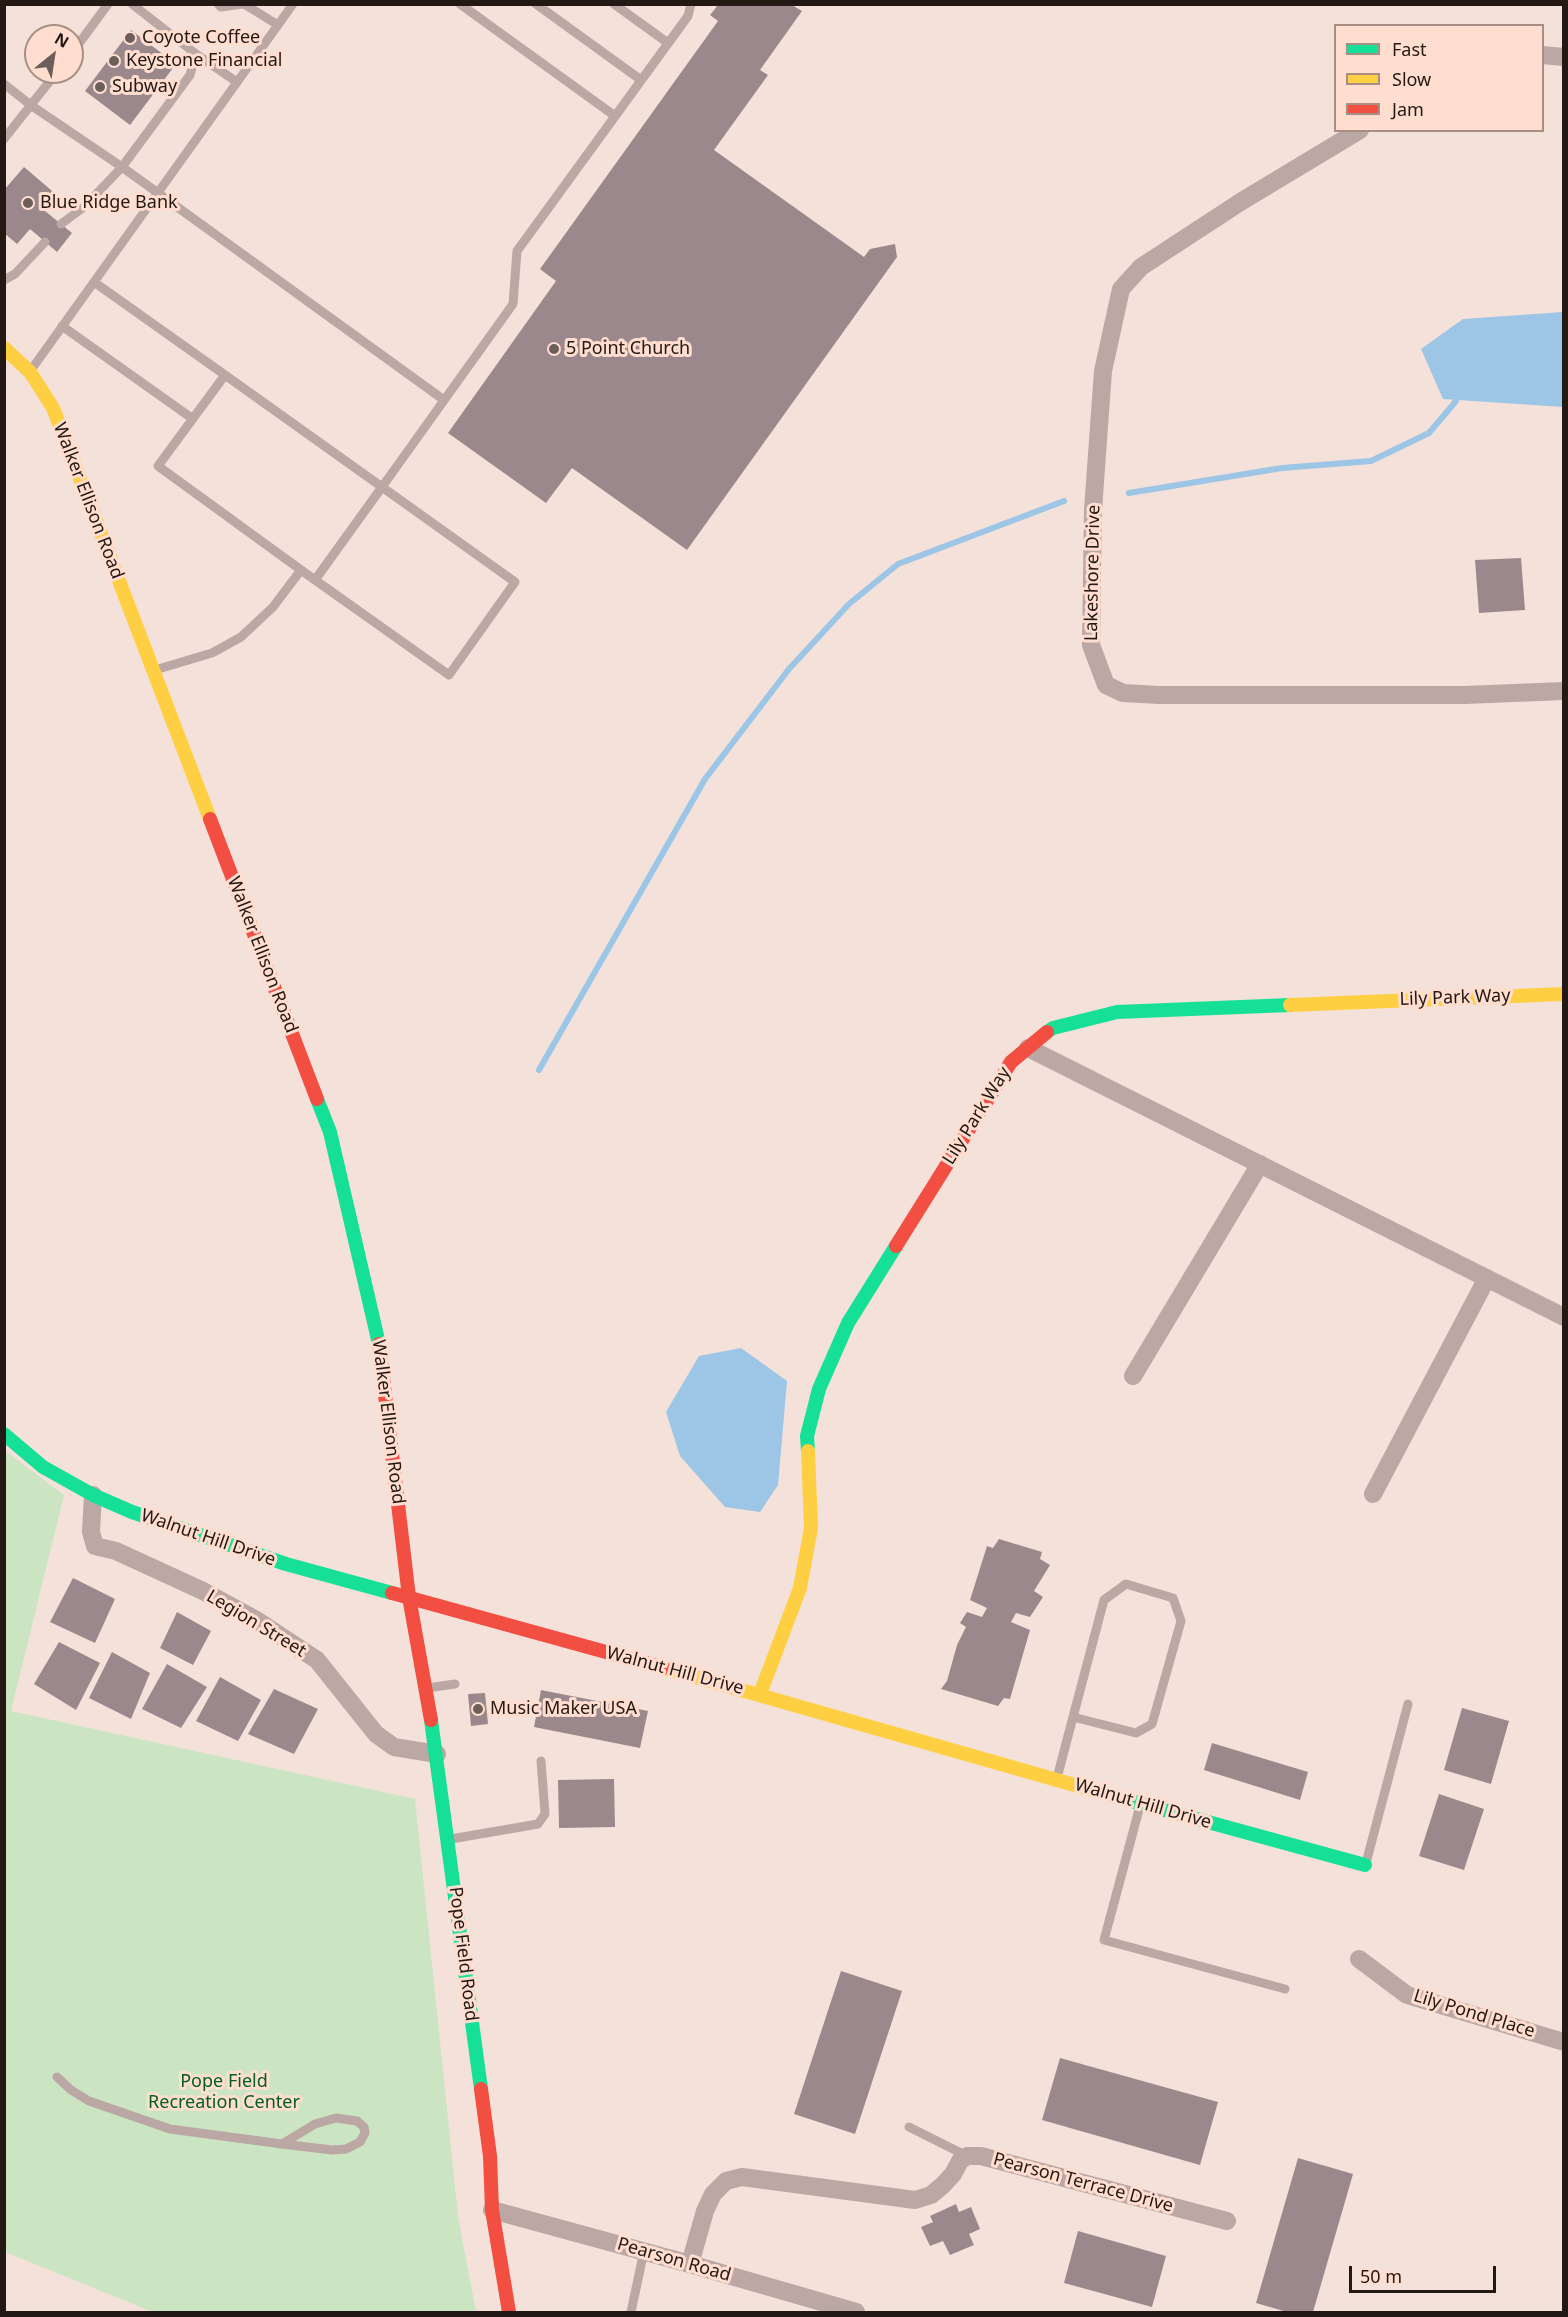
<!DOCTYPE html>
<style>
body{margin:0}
#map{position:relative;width:1568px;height:2317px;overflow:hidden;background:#f4e2da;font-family:"Noto Sans",sans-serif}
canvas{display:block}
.frame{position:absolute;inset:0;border:6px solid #231813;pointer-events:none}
.legend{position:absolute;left:1334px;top:24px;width:210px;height:108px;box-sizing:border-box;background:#ffded0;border:2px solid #a78f84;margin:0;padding:8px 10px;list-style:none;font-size:18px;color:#231813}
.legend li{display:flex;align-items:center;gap:12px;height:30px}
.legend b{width:30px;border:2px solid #a78f84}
.north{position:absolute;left:24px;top:24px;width:60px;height:60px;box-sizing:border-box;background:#ffded0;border:2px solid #a78f84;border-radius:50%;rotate:30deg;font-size:16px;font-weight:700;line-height:24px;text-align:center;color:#231813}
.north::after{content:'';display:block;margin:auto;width:21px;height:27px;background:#6c5f59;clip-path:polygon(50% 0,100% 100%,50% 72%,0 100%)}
.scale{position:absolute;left:1349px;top:2266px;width:147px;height:27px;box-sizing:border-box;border:3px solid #231813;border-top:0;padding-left:8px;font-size:18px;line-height:21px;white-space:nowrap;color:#231813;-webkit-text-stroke:4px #ffded0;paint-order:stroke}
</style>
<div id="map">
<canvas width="1568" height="2317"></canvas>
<div class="frame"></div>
<ul class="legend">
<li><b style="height:8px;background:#16e098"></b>Fast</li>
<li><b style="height:8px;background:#ffcf43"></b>Slow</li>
<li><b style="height:8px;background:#f24e42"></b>Jam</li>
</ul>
<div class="north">N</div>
<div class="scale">50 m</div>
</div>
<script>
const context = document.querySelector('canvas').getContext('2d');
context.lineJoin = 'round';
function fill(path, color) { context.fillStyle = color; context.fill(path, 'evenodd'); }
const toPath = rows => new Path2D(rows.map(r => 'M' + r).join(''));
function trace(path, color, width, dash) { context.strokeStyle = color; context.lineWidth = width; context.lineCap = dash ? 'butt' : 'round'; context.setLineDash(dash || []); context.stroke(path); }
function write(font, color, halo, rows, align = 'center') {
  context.font = font + ' "Noto Sans",sans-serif'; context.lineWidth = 6; context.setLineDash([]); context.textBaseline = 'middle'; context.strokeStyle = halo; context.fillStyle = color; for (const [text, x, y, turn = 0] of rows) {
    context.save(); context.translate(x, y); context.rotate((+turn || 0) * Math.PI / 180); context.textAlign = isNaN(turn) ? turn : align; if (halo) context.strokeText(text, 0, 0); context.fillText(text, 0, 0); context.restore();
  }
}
fill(toPath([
 [4,1450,64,1495,11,1711,415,1799,458,2216,476,2312,153,2312,5,2252]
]), '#cbe5c2');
fill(toPath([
 [1563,312,1563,407,1443,399,1421,349,1463,319],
 [741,1348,787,1381,778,1485,760,1512,725,1507,680,1456,666,1412,699,1356]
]), '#9cc5e6');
trace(toPath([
 [1129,493,1282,468,1371,461,1429,433,1456,401],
 [539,1070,705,779,789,669,849,604,898,564,1064,501]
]), '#9cc5e6', 6);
fill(toPath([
 [718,5,792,5,802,11,760,70,768,75,714,150,864,257,870,249,895,244,897,257,687,550,572,468,546,503,448,433,556,281,540,269,718,21,710,15],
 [131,30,176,64,130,125,85,91],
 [24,167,58,196,45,211,72,233,57,252,30,229,17,244,4,233,4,190],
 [1521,558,1525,610,1479,613,1475,560],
 [999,1539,1042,1552,1040,1559,1050,1565,1034,1591,1043,1597,1030,1617,1016,1613,1011,1622,1030,1630,1010,1699,1004,1698,998,1706,941,1689,947,1681,957,1645,966,1627,960,1623,967,1612,982,1617,987,1608,970,1600,987,1546,993,1548],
 [73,1578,115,1599,95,1643,50,1622],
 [177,1612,211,1631,193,1665,160,1648],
 [59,1642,100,1663,76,1710,34,1684],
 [112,1652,150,1673,131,1719,89,1698],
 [167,1664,207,1687,181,1728,142,1709],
 [220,1677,261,1700,238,1741,196,1721],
 [274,1689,318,1709,294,1754,248,1734],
 [541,1690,648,1711,640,1748,534,1727],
 [485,1693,488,1724,471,1726,468,1694],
 [1462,1708,1509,1721,1491,1784,1444,1770],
 [1212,1743,1308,1772,1300,1800,1204,1770],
 [614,1779,615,1827,559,1828,558,1780],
 [1439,1794,1484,1809,1464,1870,1419,1856],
 [841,1971,902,1991,855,2134,794,2114],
 [1060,2058,1218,2102,1200,2165,1042,2120],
 [1298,2158,1353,2174,1313,2312,1287,2312,1256,2303],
 [956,2204,959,2212,971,2207,980,2229,969,2234,974,2245,950,2255,943,2241,930,2246,921,2227,933,2222,930,2216],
 [1078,2231,1166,2256,1152,2307,1064,2283]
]), '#9b888c');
trace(toPath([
 [218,4,221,7,243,4],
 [244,4,278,25],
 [460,4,615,116],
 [536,4,641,80],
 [614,4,668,43],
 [72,53,108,4],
 [196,54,237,82],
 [4,84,32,106,122,167,444,400],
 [4,139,57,72],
 [61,224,84,207,122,167,190,75,196,54,132,4],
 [4,280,15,274,45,242],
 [94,282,293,4],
 [62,326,193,419],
 [31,370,94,282,225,375,158,466,301,570,273,607,241,637,212,653,155,670],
 [225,375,382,487,513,304,517,251,688,16,691,4],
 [301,570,449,675,515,582,382,487,315,580],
 [427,1688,455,1684],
 [1057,1778,1073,1717,1104,1600,1126,1584,1173,1598,1181,1621,1152,1724,1136,1733,1073,1717],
 [1140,1806,1104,1940,1285,1989],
 [451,1839,538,1824,545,1814,541,1761],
 [1366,1863,1408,1704],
 [57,2077,71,2090,89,2101,170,2129,282,2144,315,2124,336,2118,357,2121,364,2127,365,2133,360,2142,346,2149,332,2150,282,2144],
 [909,2127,967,2156],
 [631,2312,644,2251]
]), '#bba7a4', 9);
trace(toPath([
 [1542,55,1564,57],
 [1360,130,1242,201,1141,267,1121,289,1103,371,1093,510,1091,645,1106,685,1123,693,1159,695,1465,695,1564,691],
 [1028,1048,1564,1317],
 [1133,1376,1260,1164],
 [1373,1494,1487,1278],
 [93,1495,91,1532,95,1546,116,1551,203,1591,258,1621,317,1660,376,1734,394,1747,437,1754],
 [1359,1959,1407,1995,1564,2042],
 [492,2210,690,2264,856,2312],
 [690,2264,705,2211,713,2194,726,2181,742,2177,915,2200,931,2195,943,2185,953,2174,960,2161,967,2156,981,2156,1227,2221]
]), '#bba7a4', 18);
trace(toPath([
 [1047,1032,1053,1028,1117,1012,1290,1005],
 [317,1099,330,1132,379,1344],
 [4,1434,43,1467,93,1495,132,1512,286,1564,392,1593],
 [808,1451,807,1436,819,1389,848,1323,896,1246],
 [431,1720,481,2089],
 [1113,1796,1365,1865]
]), '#16e098', 14);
trace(toPath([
 [4,348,30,372,53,408,210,819],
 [1290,1005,1564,994],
 [664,1668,1113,1796],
 [760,1694,800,1588,811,1528,808,1451]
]), '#ffcf43', 14);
trace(toPath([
 [210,819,317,1099],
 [896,1246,1011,1062,1047,1032],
 [379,1344,409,1597,431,1720],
 [392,1593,664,1668],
 [481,2089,490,2156,492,2210,509,2312]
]), '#f24e42', 14);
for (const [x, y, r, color] of [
 [130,38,6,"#6c5f59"],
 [114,61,6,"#6c5f59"],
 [100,87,6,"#6c5f59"],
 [28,203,6,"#6c5f59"],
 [554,349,6,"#6c5f59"],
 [478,1709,6,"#6c5f59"]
]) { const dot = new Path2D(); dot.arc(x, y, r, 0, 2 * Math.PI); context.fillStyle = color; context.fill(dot); trace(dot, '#ffded0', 2); }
write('18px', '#231813', '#ffded0', [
 ["Coyote Coffee",142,38],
 ["Keystone Financial",126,61],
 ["Subway",112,87],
 ["Blue Ridge Bank",40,203],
 ["5 Point Church",566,349],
 ["Music Maker USA",490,1709]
], 'left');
write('18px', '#231813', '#ffded0', [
 ["Walker Ellison Road",88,501,69],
 ["Lakeshore Drive",1093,573,-89],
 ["Walker Ellison Road",262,955,69],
 ["Lily Park Way",1455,998,-2],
 ["Lily Park Way",977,1116,-58],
 ["Walker Ellison Road",388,1422,83],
 ["Walnut Hill Drive",208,1538,19],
 ["Legion Street",256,1624,31],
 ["Walnut Hill Drive",675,1671,15],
 ["Walnut Hill Drive",1143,1804,16],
 ["Pope Field Road",463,1954,83],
 ["Lily Pond Place",1474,2014,17],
 ["Pearson Terrace Drive",1083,2183,15],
 ["Pearson Road",674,2260,16]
]);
write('18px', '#00601d', '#ffded0', [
 ["Pope Field",224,2082],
 ["Recreation Center",224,2103]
]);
</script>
